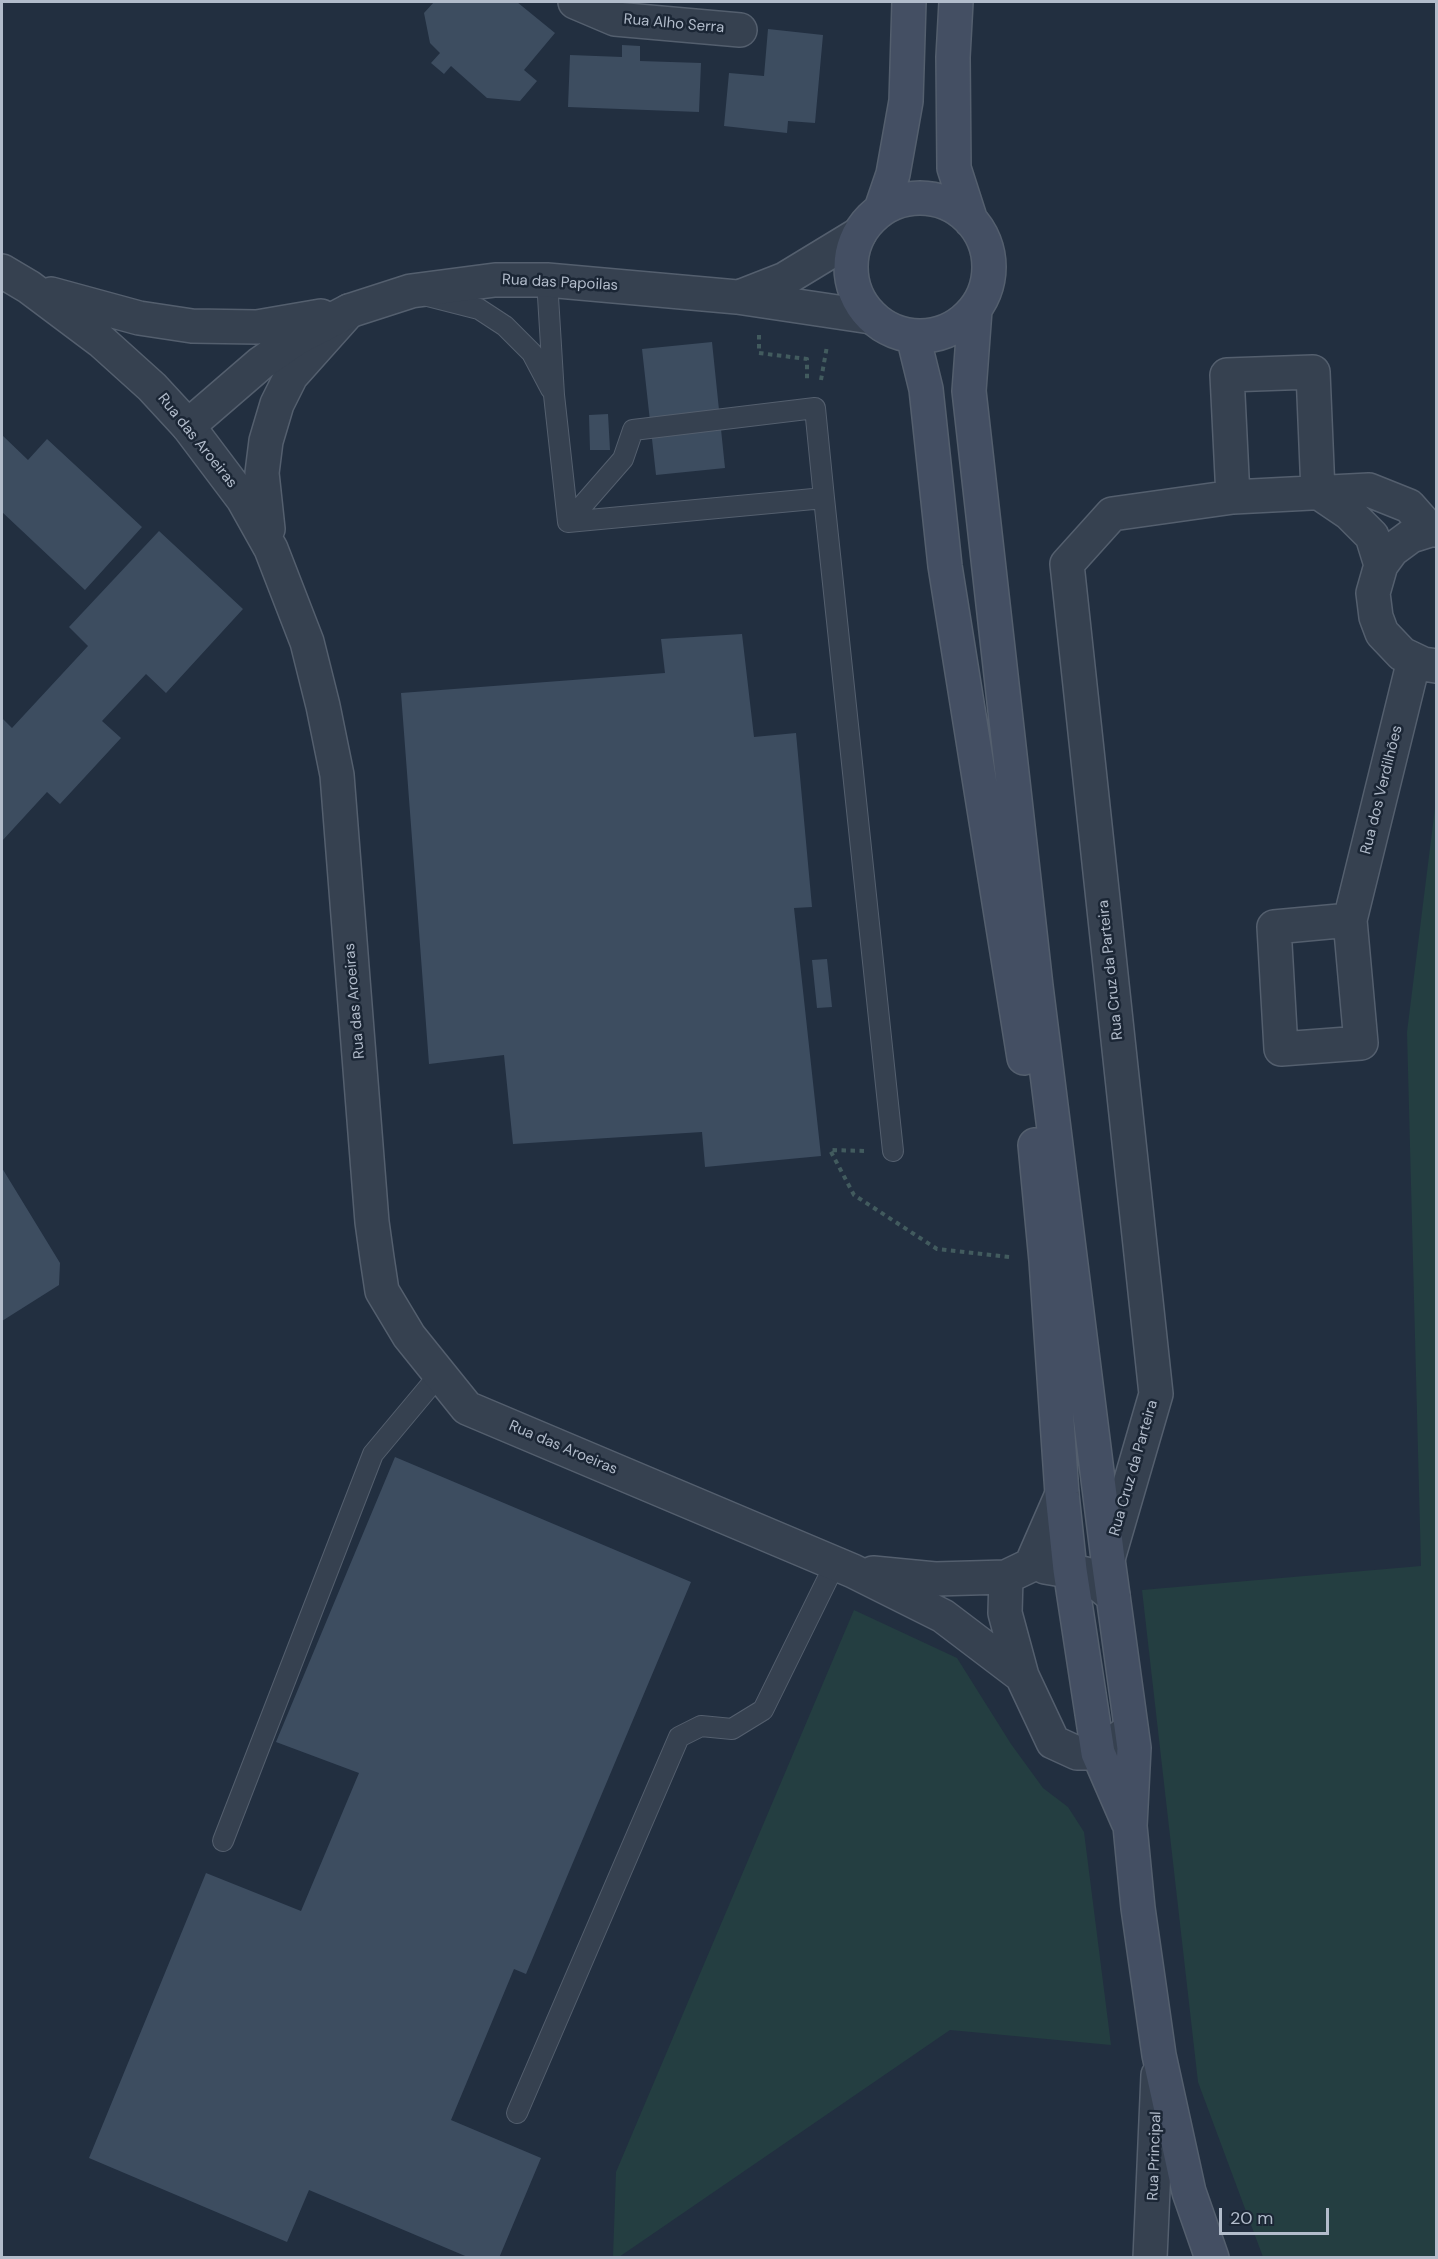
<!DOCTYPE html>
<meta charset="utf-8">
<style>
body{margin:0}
#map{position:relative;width:1438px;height:2259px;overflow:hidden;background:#222f40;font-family:"DM Sans",sans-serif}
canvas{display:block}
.frame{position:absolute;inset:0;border:3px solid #b2bccb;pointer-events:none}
.scale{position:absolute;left:1219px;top:2208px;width:110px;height:27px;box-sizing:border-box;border:3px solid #b2bccb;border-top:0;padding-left:8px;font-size:18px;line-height:21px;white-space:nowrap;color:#b2bccb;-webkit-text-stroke:4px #1b2635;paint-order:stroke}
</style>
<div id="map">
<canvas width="1438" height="2259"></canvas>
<div class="frame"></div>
<div class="scale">20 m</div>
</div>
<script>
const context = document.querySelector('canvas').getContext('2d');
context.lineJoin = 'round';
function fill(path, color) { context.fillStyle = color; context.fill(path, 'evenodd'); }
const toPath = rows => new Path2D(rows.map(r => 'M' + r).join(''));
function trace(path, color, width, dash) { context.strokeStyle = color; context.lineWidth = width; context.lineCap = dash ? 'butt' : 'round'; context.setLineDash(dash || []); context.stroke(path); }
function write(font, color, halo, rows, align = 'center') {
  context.font = font + ' "DM Sans",sans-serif'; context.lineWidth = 5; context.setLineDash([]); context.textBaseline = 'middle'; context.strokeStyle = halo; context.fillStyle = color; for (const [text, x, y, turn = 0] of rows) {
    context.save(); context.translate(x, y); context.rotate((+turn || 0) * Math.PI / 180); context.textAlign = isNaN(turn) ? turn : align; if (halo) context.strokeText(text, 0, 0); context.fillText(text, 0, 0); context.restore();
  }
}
fill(toPath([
 [1436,800,1436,2257,1263,2257,1198,2082,1142,1590,1421,1566,1407,1032],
 [854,1610,957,1658,1011,1744,1043,1788,1068,1807,1084,1832,1111,2045,950,2030,619,2257,613,2257,616,2172]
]), '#243e41');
fill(toPath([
 [434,2,517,2,555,33,524,70,537,81,520,101,487,98,451,66,444,74,431,63,440,53,430,43,424,13],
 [768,29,823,35,815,123,788,121,787,133,724,126,729,73,764,76],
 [622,45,640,46,640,61,701,63,699,112,568,107,570,55,622,57],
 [712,342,725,468,656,475,642,349],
 [608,414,610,450,590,450,589,415],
 [2,435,28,460,47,439,142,527,85,590,2,512],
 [159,531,243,609,166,693,146,674,102,721,121,738,60,804,47,792,2,841,2,718,12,728,88,646,69,627],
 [742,634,754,737,796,733,812,907,794,908,821,1156,705,1167,702,1132,513,1144,504,1055,429,1064,401,693,665,673,661,639],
 [827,959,832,1007,817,1008,812,960],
 [2,1168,60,1263,59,1285,2,1321],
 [395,1457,691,1582,526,1974,514,1969,451,2120,541,2158,499,2258,470,2258,309,2190,287,2242,89,2158,206,1873,301,1911,359,1773,276,1742]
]), '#3d4d60');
const service = toPath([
 [547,280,554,395,568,522,824,498,893,1151],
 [428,296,479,309,505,326,532,353,551,389],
 [568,522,623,459,633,430,815,408,824,498],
 [223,1841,373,1454,439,1375],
 [517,2113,679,1737,701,1726,732,1729,763,1710,835,1564]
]);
const minor = toPath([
 [575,2,615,19,740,30],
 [188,426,243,499,271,549,307,642,323,706,337,775,372,1222,377,1258,382,1291,409,1336,467,1408,853,1571,943,1616,1022,1676],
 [1318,492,1349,513,1372,536,1381,565],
 [1233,497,1227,375,1313,372,1318,492],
 [268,529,262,473,266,441,277,404,291,376,349,311],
 [1436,530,1430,530,1411,536,1392,550,1381,565,1373,593,1376,617,1382,633,1402,654,1423,664,1436,666],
 [1350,920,1274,927,1281,1049,1361,1043,1350,920,1414,660],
 [1108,1559,1156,1394,1067,564,1112,514,1233,497,1369,490,1409,506,1430,530],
 [1045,1567,1086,1574,1113,1596],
 [873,1573,935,1579,1006,1577,1031,1565,1062,1494],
 [1006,1577,1005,1613,1022,1676,1053,1742,1077,1753,1098,1753,1131,1730]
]);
const tertiary = toPath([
 [2,271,29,287,101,341,152,387,188,426,261,363,297,338,349,311,411,291,495,280,547,280,737,297,871,317],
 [51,294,139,318,192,326,257,327,321,316],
 [739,297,785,279,859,234],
 [1150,2258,1158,2075]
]);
const secondary = toPath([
 [956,2,953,57,954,168,971,221],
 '851 267a69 69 0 1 1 138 0a69 69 0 1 1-138 0Z',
 [881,209,893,174,906,101,909,2],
 [975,310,969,391,1036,986,1108,1559,1134,1748,1130,1826,1138,1908,1159,2055,1189,2192,1212,2258],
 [913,336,926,389,945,566,1024,1058],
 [1035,1145,1046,1261,1062,1494,1070,1570,1098,1753,1128,1822]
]);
trace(service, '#545f6e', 22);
trace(minor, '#545f6e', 36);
trace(tertiary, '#545f6e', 36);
trace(secondary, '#545f6e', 36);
trace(toPath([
 [759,335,759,353,807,359,807,380],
 [821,380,827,346],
 [864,1151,830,1150,854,1195,937,1249,1010,1257]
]), '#425b5e', 4, [4.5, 4.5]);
trace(service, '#364150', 20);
trace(minor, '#364150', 33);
trace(tertiary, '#364150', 33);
trace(secondary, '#444f63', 33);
write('15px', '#b2bccb', '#1b2635', [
 ["Rua Alho Serra",674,24,5],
 ["Rua das Papoilas",560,283,3],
 ["Rua das Aroeiras",197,441,51],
 ["Rua dos Verdilhões",1382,790,-76],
 ["Rua Cruz da Parteira",1111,970,-96],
 ["Rua das Aroeiras",355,1001,-95],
 ["Rua das Aroeiras",563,1448,23],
 ["Rua Cruz da Parteira",1134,1468,-74],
 ["Rua Principal",1155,2156,-88]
]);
</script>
